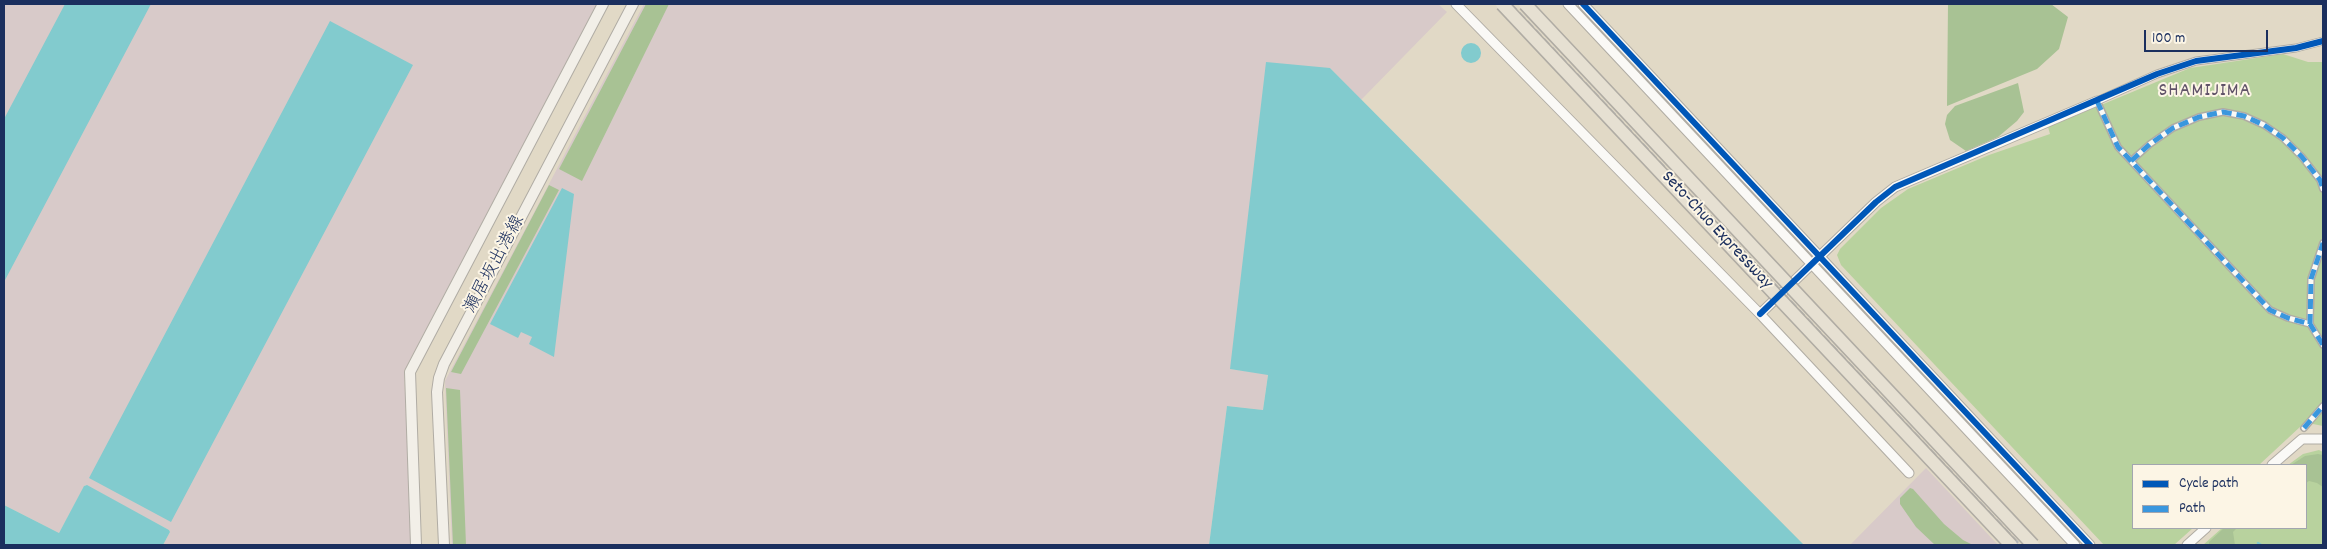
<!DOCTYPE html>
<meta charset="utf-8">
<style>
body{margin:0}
#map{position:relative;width:2327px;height:549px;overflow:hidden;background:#e1d9c6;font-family:Dekko,sans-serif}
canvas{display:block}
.frame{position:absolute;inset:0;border:5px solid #1b2f5e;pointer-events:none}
.legend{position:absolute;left:2132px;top:464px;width:175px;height:65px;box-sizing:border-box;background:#fcf5e5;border:1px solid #a2a6af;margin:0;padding:6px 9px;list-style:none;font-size:15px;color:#1b2f5e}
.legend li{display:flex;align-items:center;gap:10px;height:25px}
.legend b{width:25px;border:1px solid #a2a6af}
.scale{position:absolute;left:2144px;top:30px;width:124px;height:22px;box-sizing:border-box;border:2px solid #1b2f5e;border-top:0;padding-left:6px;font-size:15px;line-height:18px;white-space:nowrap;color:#1b2f5e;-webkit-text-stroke:4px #fcf5e5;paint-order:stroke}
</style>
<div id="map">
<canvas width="2327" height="549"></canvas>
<div class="frame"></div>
<ul class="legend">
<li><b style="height:6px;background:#0057b8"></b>Cycle path</li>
<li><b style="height:6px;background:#3a97de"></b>Path</li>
</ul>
<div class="scale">100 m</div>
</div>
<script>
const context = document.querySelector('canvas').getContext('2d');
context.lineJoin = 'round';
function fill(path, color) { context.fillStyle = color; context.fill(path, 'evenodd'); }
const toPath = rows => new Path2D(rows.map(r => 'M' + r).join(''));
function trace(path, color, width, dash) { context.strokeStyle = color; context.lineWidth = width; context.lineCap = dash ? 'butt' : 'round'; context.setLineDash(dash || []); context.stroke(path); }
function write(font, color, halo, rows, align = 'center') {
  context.font = font + ' Dekko,"Klee One",sans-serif'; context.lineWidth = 4; context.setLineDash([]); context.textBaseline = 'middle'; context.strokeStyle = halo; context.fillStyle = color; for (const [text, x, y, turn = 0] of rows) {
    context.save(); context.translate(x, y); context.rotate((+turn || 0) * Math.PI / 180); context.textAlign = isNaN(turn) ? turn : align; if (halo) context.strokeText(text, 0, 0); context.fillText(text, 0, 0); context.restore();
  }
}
fill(toPath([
 [4,4,597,4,404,371,412,545,163,545,170,532,169,530,85,485,59,533,4,505],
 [644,4,1438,4,1447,12,1361,100,1330,68,1230,369,1268,374,1263,410,1227,406,1209,545,452,545,445,381],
 [1926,468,1998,545,1850,545]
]), '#d8cac9');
fill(toPath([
 [2283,54,2308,62,2323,62,2323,426,2313,424,2301,426,2259,465,2133,465,2133,528,2193,528,2174,545,2104,545,1841,265,1837,255,1840,249,1881,208,1908,189,1989,155,2050,134,2048,127,2190,68],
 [2319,450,2323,452,2323,545,2203,545,2222,528,2306,528,2306,465,2288,465,2303,454]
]), '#b8d29e');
fill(toPath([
 [646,4,669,4,582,181,559,169],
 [1948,4,2051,4,2068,17,2059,49,2037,69,1947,106],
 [2018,83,2024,112,2017,121,1998,137,1966,151,1950,140,1945,124,1947,115,1955,106],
 [549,185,559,190,461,374,451,372],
 [446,388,460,390,466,545,453,545],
 [2318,454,2323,455,2323,487,2317,483,2309,481,2306,483,2306,465,2291,465,2305,456],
 [1910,488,1913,489,1944,524,1963,540,1973,545,1935,545,1916,527,1900,504,1900,498],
 [2224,528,2237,528,2233,532,2235,545,2209,545,2209,542]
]), '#a8c294');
fill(toPath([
 [65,4,151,4,4,282,4,119],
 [330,21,413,65,171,522,89,478],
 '1461 53a10 10 0 1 1 20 0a10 10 0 1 1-20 0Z',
 [1266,62,1330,68,1804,545,1209,545,1227,406,1263,410,1268,375,1230,369],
 [562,188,574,194,554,357,529,344,532,337,521,332,518,338,490,324],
 [87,485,169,530,170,532,163,545,4,545,4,505,59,533,84,486]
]), '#82cbce');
trace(toPath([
 [2258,543,2261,545]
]), '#82cbce', 2.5);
const pedestrian = toPath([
 [2097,101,2118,147,2270,310,2288,318,2310,324,2323,345],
 [2131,161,2150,144,2173,128,2199,117,2223,112,2244,116,2264,125,2283,138,2302,157,2320,180,2323,189],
 [2310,324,2311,279,2323,243],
 [2304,428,2323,406]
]);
const minor = toPath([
 [2097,101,2157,74,2196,61,2296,48,2323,41]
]);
const tertiary = toPath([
 [1456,4,1760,314,1909,473],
 [1568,4,2075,545],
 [1583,4,2090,545],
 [1760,314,1876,202,1895,187,2097,101],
 [2272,465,2302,439,2323,439],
 [2187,545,2206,528]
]);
const secondary = toPath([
 [416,545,410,372,603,4],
 [444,545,437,392,439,378,444,364,633,4]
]);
trace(pedestrian, '#b0aca4', 8);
trace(minor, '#b0aca4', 9);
trace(tertiary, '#b0aca4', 11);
trace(secondary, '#b0aca4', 12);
trace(pedestrian, '#faf9f6', 5);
trace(minor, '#faf9f6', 7);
trace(tertiary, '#faf9f6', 9);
trace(secondary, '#f2efe8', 10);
trace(toPath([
 [1511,4,2020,545]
]), '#b5b6b8', 2.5, [8, 4]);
const motorwayBridge = toPath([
 [1502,4,2011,545],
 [1525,4,2033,545]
]);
trace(motorwayBridge, '#b0aca4', 15, []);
trace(motorwayBridge, '#e6e0d2', 12);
trace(toPath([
 [2097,101,2118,147,2270,310,2288,318,2310,324,2323,345],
 [2131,161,2150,144,2173,128,2199,117,2223,112,2244,116,2264,125,2283,138,2302,157,2320,180,2323,189],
 [2310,324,2311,279,2323,243],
 [2304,428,2323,406]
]), '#3a97de', 5, [10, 5]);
trace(toPath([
 [1583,4,2090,545],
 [1760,314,1876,202,1895,187,2157,74,2196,61,2296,48,2323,41]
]), '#0057b8', 6);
write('18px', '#1b2f5e', '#fcf5e5', [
 ["Seto-Chuo Expressway",1716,231,47],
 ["瀬居坂出港線",496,265,-62]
]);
context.letterSpacing = '1px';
write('20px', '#5f5268', '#fcf5e5', [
 ["SHAMIJIMA",2205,92]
]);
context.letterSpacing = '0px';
</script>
